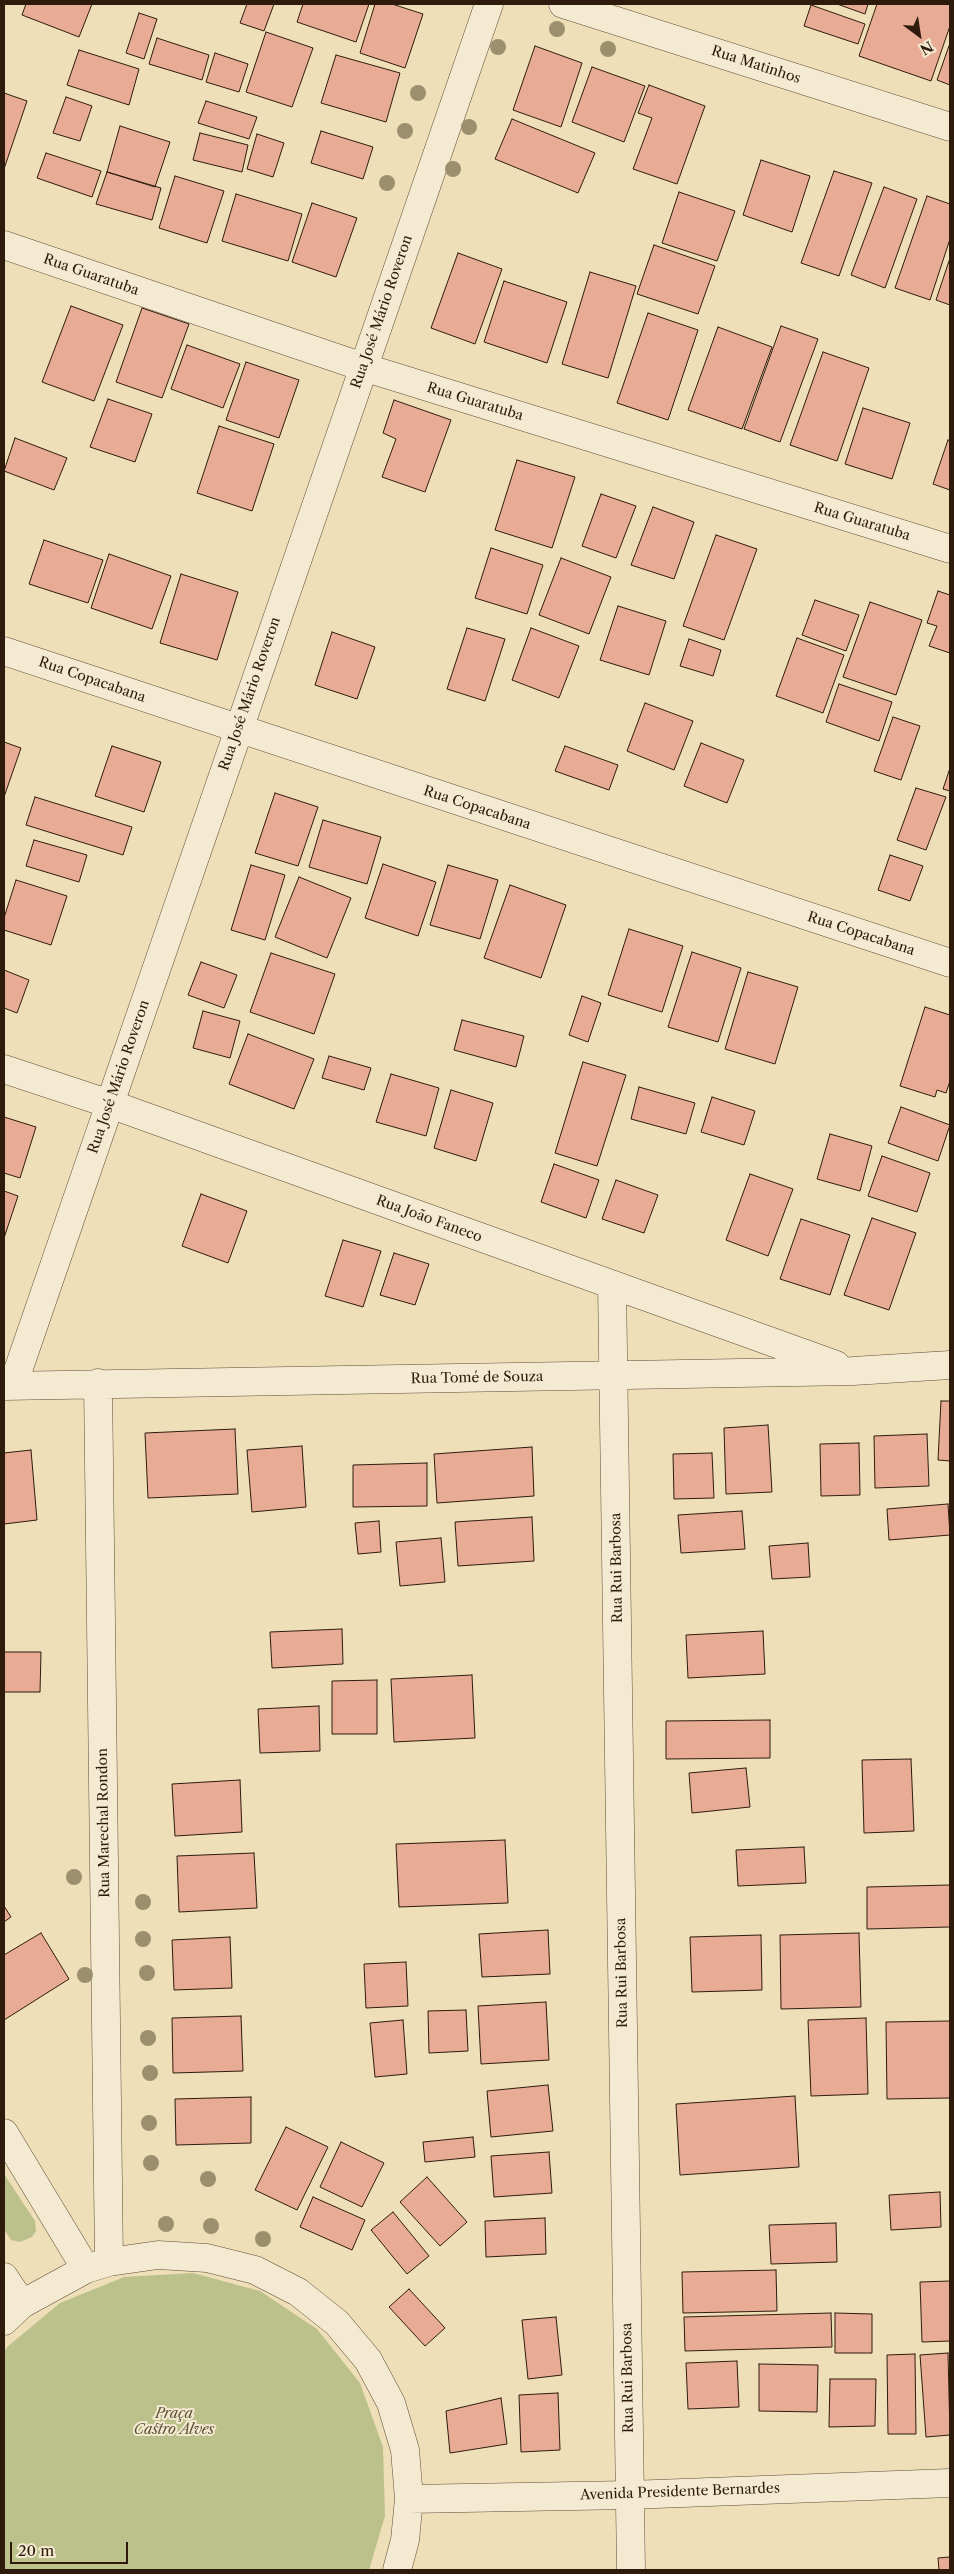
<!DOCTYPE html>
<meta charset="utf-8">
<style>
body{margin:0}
#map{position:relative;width:954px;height:2574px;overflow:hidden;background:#eedfb8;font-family:"Libre Caslon Text",serif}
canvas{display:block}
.frame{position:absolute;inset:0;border:5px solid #2f1b0c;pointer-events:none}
.north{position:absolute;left:894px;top:10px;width:50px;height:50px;-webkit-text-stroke:4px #f4ead1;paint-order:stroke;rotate:149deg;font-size:14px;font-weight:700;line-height:20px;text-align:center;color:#2f1b0c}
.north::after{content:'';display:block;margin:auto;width:18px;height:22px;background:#2f1b0c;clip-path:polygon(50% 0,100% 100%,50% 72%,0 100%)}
.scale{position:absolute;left:10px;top:2542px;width:118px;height:22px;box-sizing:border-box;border:2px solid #2f1b0c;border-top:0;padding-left:6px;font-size:15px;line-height:18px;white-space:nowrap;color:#2f1b0c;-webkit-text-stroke:4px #f4ead1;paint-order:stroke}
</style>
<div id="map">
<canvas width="954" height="2574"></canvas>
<div class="frame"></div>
<div class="north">N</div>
<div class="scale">20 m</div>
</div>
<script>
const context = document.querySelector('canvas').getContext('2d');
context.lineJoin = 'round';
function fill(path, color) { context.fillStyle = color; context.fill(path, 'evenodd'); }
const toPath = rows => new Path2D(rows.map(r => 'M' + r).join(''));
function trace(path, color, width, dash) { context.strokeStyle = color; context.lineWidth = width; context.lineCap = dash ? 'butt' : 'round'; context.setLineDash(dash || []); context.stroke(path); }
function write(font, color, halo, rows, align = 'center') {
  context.font = font + ' "Libre Caslon Text",serif'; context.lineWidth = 4; context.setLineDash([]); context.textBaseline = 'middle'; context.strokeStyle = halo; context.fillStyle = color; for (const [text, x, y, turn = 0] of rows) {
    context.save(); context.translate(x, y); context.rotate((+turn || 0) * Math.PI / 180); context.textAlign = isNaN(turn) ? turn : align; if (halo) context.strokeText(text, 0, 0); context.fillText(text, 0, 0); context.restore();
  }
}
fill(toPath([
 [4,2174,35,2221,36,2231,32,2237,20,2242,11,2240,4,2229],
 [193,2273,260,2291,317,2329,360,2383,383,2447,385,2516,369,2570,4,2570,4,2352,7,2347,60,2303,124,2277]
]), '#bcc18c');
const building = toPath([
 [26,4,92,4,79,37,22,15,26,4],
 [247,4,274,4,264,31,240,23,247,4],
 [303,4,369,4,356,42,297,22,303,4],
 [375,4,392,4,423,14,405,68,360,53,375,4],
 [837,4,868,4,865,14,837,4],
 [877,4,950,4,950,26,931,81,859,56,877,4],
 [811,5,865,24,858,44,804,26,811,5],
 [139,13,157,19,144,59,126,53,139,13],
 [266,32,313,48,292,107,246,92,266,32],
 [157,38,209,55,202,80,149,64,157,38],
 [950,43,950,85,937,80,950,43],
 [535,46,582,63,561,127,513,110,535,46],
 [79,50,139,69,129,105,67,85,79,50],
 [215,53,248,64,239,92,206,82,215,53],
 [336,55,400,73,386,122,321,103,336,55],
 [592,67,645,86,624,142,572,122,592,67],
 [649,85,705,106,677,184,633,169,652,118,638,113,649,85],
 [4,93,27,101,4,169,4,93],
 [66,97,92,106,80,141,53,133,66,97],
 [206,101,257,117,249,139,198,123,206,101],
 [512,119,595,153,578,193,495,159,512,119],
 [120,126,170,142,155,187,107,172,120,126],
 [321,131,373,147,363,179,311,163,321,131],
 [200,133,248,145,242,172,193,160,200,133],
 [257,134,284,143,273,177,247,169,257,134],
 [46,153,101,171,92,197,37,178,46,153],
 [761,160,810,176,792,232,743,215,761,160],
 [834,171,872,183,839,276,801,263,834,171],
 [107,172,161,188,152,220,96,204,107,172],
 [175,176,224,191,207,243,159,228,175,176],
 [884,187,917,199,885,288,851,275,884,187],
 [679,192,735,211,717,261,662,243,679,192],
 [236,194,302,214,288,261,222,241,236,194],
 [927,196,950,204,950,239,930,300,895,288,927,196],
 [312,203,357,218,336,277,292,262,312,203],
 [654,245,715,266,698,314,637,294,654,245],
 [458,253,502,269,475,344,431,328,458,253],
 [950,258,950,305,936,300,950,258],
 [590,272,636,286,608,378,562,364,590,272],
 [504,281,567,302,547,363,484,342,504,281],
 [71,306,123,325,94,401,42,382,71,306],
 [142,308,189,324,162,398,116,382,142,308],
 [648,313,698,330,668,420,617,403,648,313],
 [781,326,818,339,780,442,744,429,781,326],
 [718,327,772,347,742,429,688,410,718,327],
 [187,345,240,364,223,408,171,389,187,345],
 [823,352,869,368,837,461,790,445,823,352],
 [246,362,299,380,279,438,226,420,246,362],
 [108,399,152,414,135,462,90,447,108,399],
 [394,400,451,420,425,492,382,477,396,439,383,433,394,400],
 [863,408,910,423,892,479,845,464,863,408],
 [219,426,274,444,252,511,197,493,219,426],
 [15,438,67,458,54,490,4,471,15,438],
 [948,440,950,441,950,490,933,484,948,440],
 [517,460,575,477,552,548,495,530,517,460],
 [601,494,636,506,616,558,582,546,601,494],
 [653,507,694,522,674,579,631,565,653,507],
 [716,535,757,549,724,640,683,626,716,535],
 [44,540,103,560,88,603,29,584,44,540],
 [491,548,543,565,527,614,475,598,491,548],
 [109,554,171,576,152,629,91,608,109,554],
 [561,558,611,577,589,634,539,615,561,558],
 [181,574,238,592,217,660,160,643,181,574],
 [938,591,950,595,950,653,929,646,937,626,927,623,938,591],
 [815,600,859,615,846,651,802,635,815,600],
 [870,602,922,620,896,695,843,677,870,602],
 [618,606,666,621,649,675,600,660,618,606],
 [467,628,505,639,485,701,447,689,467,628],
 [531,628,579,646,559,698,512,680,531,628],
 [332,632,375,647,357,699,315,685,332,632],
 [797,638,844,655,823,713,776,696,797,638],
 [689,639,721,650,713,676,680,666,689,639],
 [839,684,892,702,879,741,826,722,839,684],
 [645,703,693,721,674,770,627,751,645,703],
 [893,717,920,726,901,780,874,771,893,717],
 [4,742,21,748,4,797,4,742],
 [701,743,744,760,727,803,684,786,701,743],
 [112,746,161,762,144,812,95,796,112,746],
 [565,746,618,765,609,790,555,771,565,746],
 [950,768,950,791,943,789,950,768],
 [916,788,946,797,926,850,897,840,916,788],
 [275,793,318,807,298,866,255,853,275,793],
 [35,797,132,827,123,855,26,825,35,797],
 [323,820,381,837,367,884,309,867,323,820],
 [34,840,87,855,79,882,26,866,34,840],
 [890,855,923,866,910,901,878,890,890,855],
 [383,864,436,882,418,936,365,918,383,864],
 [251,865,285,875,265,940,231,930,251,865],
 [448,865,498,880,480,939,430,925,448,865],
 [299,877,351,898,327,958,275,937,299,877],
 [16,880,67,896,51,945,4,930,4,918,16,880],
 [510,885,566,905,541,978,484,958,510,885],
 [629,929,683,946,662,1012,608,995,629,929],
 [692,952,741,968,718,1042,668,1027,692,952],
 [271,953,335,974,314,1034,250,1012,271,953],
 [201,962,237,975,224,1008,188,995,201,962],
 [4,970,29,980,17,1013,4,1008,4,970],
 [748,972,798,987,775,1064,725,1049,748,972],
 [582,996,601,1003,588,1042,569,1035,582,996],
 [925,1007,950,1015,950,1081,946,1093,937,1090,935,1097,900,1086,925,1007],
 [203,1011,240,1021,230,1058,193,1048,203,1011],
 [462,1020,524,1036,516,1067,454,1050,462,1020],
 [248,1034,314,1059,294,1109,229,1084,248,1034],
 [329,1056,371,1068,364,1090,322,1078,329,1056],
 [583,1062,626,1075,597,1166,555,1153,583,1062],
 [391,1074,439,1088,426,1136,376,1122,391,1074],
 [639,1087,695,1103,686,1134,631,1119,639,1087],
 [451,1090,493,1103,476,1161,434,1148,451,1090],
 [712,1097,755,1111,744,1145,701,1132,712,1097],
 [901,1107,950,1125,938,1161,888,1143,901,1107],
 [4,1117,36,1127,20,1178,4,1173,4,1117],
 [830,1134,872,1146,860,1191,817,1179,830,1134],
 [882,1156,930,1173,917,1212,868,1196,882,1156],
 [554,1164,599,1180,586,1218,541,1202,554,1164],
 [750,1174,793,1189,768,1256,726,1240,750,1174],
 [616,1180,658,1195,644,1233,602,1219,616,1180],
 [4,1191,18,1196,4,1238,4,1191],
 [201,1194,247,1211,228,1263,182,1246,201,1194],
 [872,1218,916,1233,889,1310,844,1295,872,1218],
 [801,1219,850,1235,830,1295,780,1279,801,1219],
 [343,1240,381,1251,363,1307,325,1296,343,1240],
 [394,1253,429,1264,415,1305,380,1295,394,1253],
 [941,1401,950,1401,950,1461,938,1460,941,1401],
 [768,1425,772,1492,726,1494,724,1428,768,1425],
 [235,1429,238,1494,148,1498,145,1433,235,1429],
 [927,1434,929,1486,875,1488,874,1436,927,1434],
 [859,1443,860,1495,821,1496,820,1444,859,1443],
 [302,1446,306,1507,252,1512,247,1450,302,1446],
 [532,1447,534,1496,437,1503,434,1454,532,1447],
 [31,1450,37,1520,4,1524,4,1453,31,1450],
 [712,1453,714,1498,674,1499,673,1454,712,1453],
 [427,1463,427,1506,353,1507,353,1465,427,1463],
 [948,1504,950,1535,889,1540,887,1509,948,1504],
 [742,1511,745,1549,681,1553,678,1515,742,1511],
 [532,1517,534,1561,458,1566,455,1522,532,1517],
 [379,1521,381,1552,358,1554,355,1523,379,1521],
 [441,1538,445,1582,400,1586,396,1542,441,1538],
 [808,1543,810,1577,772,1579,769,1546,808,1543],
 [342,1629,343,1664,272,1668,270,1632,342,1629],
 [763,1631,765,1674,688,1678,686,1635,763,1631],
 [4,1652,41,1652,40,1692,4,1692,4,1652],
 [472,1675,475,1738,394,1742,391,1679,472,1675],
 [377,1680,377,1734,332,1734,332,1681,377,1680],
 [319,1706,320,1751,260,1753,258,1709,319,1706],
 [770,1720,770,1758,666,1759,666,1721,770,1720],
 [911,1759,914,1831,864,1833,862,1760,911,1759],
 [746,1768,750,1807,692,1813,689,1773,746,1768],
 [240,1780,242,1832,175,1836,172,1784,240,1780],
 [505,1840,508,1903,399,1907,396,1844,505,1840],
 [804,1847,806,1883,738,1886,736,1850,804,1847],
 [254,1853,257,1908,179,1912,177,1856,254,1853],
 [950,1885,950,1927,867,1929,867,1887,950,1885],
 [4,1906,11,1917,4,1922,4,1906],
 [548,1930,550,1974,482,1977,479,1934,548,1930],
 [41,1933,69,1979,4,2020,4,1955,41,1933],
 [859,1933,861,2007,781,2009,780,1935,859,1933],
 [761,1935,762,1990,692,1992,690,1937,761,1935],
 [230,1937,232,1988,174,1990,172,1940,230,1937],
 [406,1962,408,2006,366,2008,364,1964,406,1962],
 [546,2002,549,2060,481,2064,478,2006,546,2002],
 [466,2010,468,2051,429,2053,428,2011,466,2010],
 [241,2016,243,2071,173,2073,172,2018,241,2016],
 [866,2018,868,2094,811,2096,808,2020,866,2018],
 [403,2020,407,2074,375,2077,370,2023,403,2020],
 [950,2021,950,2098,887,2099,886,2022,950,2021],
 [548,2085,553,2131,491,2137,487,2091,548,2085],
 [795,2096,799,2167,680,2175,676,2104,795,2096],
 [251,2097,251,2143,176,2145,175,2099,251,2097],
 [286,2127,328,2147,297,2210,255,2190,286,2127],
 [473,2137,475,2157,425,2162,423,2142,473,2137],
 [341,2142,384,2163,362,2207,320,2187,341,2142],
 [549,2152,552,2193,494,2197,491,2156,549,2152],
 [427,2177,467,2222,440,2246,400,2202,427,2177],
 [940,2192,941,2227,891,2230,889,2195,940,2192],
 [313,2197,365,2220,352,2250,300,2227,313,2197],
 [393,2212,429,2256,407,2274,371,2230,393,2212],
 [545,2218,546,2254,486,2257,485,2221,545,2218],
 [836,2223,837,2262,771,2264,769,2225,836,2223],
 [776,2270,777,2311,683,2313,682,2272,776,2270],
 [950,2281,950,2341,922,2342,920,2282,950,2281],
 [409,2289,445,2328,425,2346,389,2307,409,2289],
 [831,2313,832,2347,685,2351,684,2317,831,2313],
 [835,2313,872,2314,872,2353,835,2353,835,2313],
 [556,2317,562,2375,528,2379,522,2320,556,2317],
 [948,2353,950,2435,926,2437,920,2355,948,2353],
 [915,2354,916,2434,888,2434,887,2355,915,2354],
 [737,2361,739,2407,688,2409,686,2363,737,2361],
 [759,2364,818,2365,817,2412,759,2411,759,2364],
 [830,2379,876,2379,875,2426,829,2427,830,2379],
 [558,2393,560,2450,521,2452,519,2395,558,2393],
 [501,2398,507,2444,450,2453,446,2411,501,2398],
 [950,2557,950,2570,939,2570,938,2558,950,2557]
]);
fill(building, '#e8ac96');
trace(building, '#2f1b0c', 1);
const minor = toPath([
 [563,4,950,127],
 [4,245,363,367,950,549],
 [4,651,950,963],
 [4,1069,110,1104,836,1365],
 [612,1285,631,2570],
 [98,1383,109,2262],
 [13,1385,489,4],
 [4,1386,853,1371,950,1365],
 [4,2133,86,2269],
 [4,2277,22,2304],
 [4,2321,22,2304,86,2269,109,2262,158,2255,207,2258,255,2270,298,2292,337,2323,368,2360,391,2403,405,2450,409,2499,405,2540,397,2570],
 [409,2499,629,2495,950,2483]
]);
trace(minor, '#5f4c37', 29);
trace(minor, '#f4ead1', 28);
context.fillStyle = '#9c8f6e';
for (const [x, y] of [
 [557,29],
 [498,47],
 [608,49],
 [418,93],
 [469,127],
 [405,131],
 [453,169],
 [387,183],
 [74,1877],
 [143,1902],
 [143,1939],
 [147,1973],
 [85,1975],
 [148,2038],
 [150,2073],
 [149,2123],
 [151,2163],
 [208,2179],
 [166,2224],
 [211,2226],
 [263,2239]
]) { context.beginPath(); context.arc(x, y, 8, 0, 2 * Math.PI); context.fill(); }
write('14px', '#2f1b0c', '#f4ead1', [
 ["Rua Matinhos",756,65,18],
 ["Rua Guaratuba",91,275,19],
 ["Rua José Mário Roveron",382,312,-71],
 ["Rua Guaratuba",475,402,17],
 ["Rua Guaratuba",862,522,17],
 ["Rua Copacabana",92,680,19],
 ["Rua José Mário Roveron",250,694,-71],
 ["Rua Copacabana",477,808,18],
 ["Rua Copacabana",861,934,18],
 ["Rua José Mário Roveron",119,1077,-71],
 ["Rua João Faneco",429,1219,20],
 ["Rua Tomé de Souza",477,1378,-1],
 ["Rua Rui Barbosa",617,1568,-91],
 ["Rua Marechal Rondon",104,1823,-91],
 ["Rua Rui Barbosa",622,1973,-91],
 ["Rua Rui Barbosa",628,2378,-91],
 ["Avenida Presidente Bernardes",680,2492,-2]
]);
write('italic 14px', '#594d32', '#f4ead1', [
 ["Praça",174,2414],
 ["Castro Alves",174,2430]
]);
</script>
